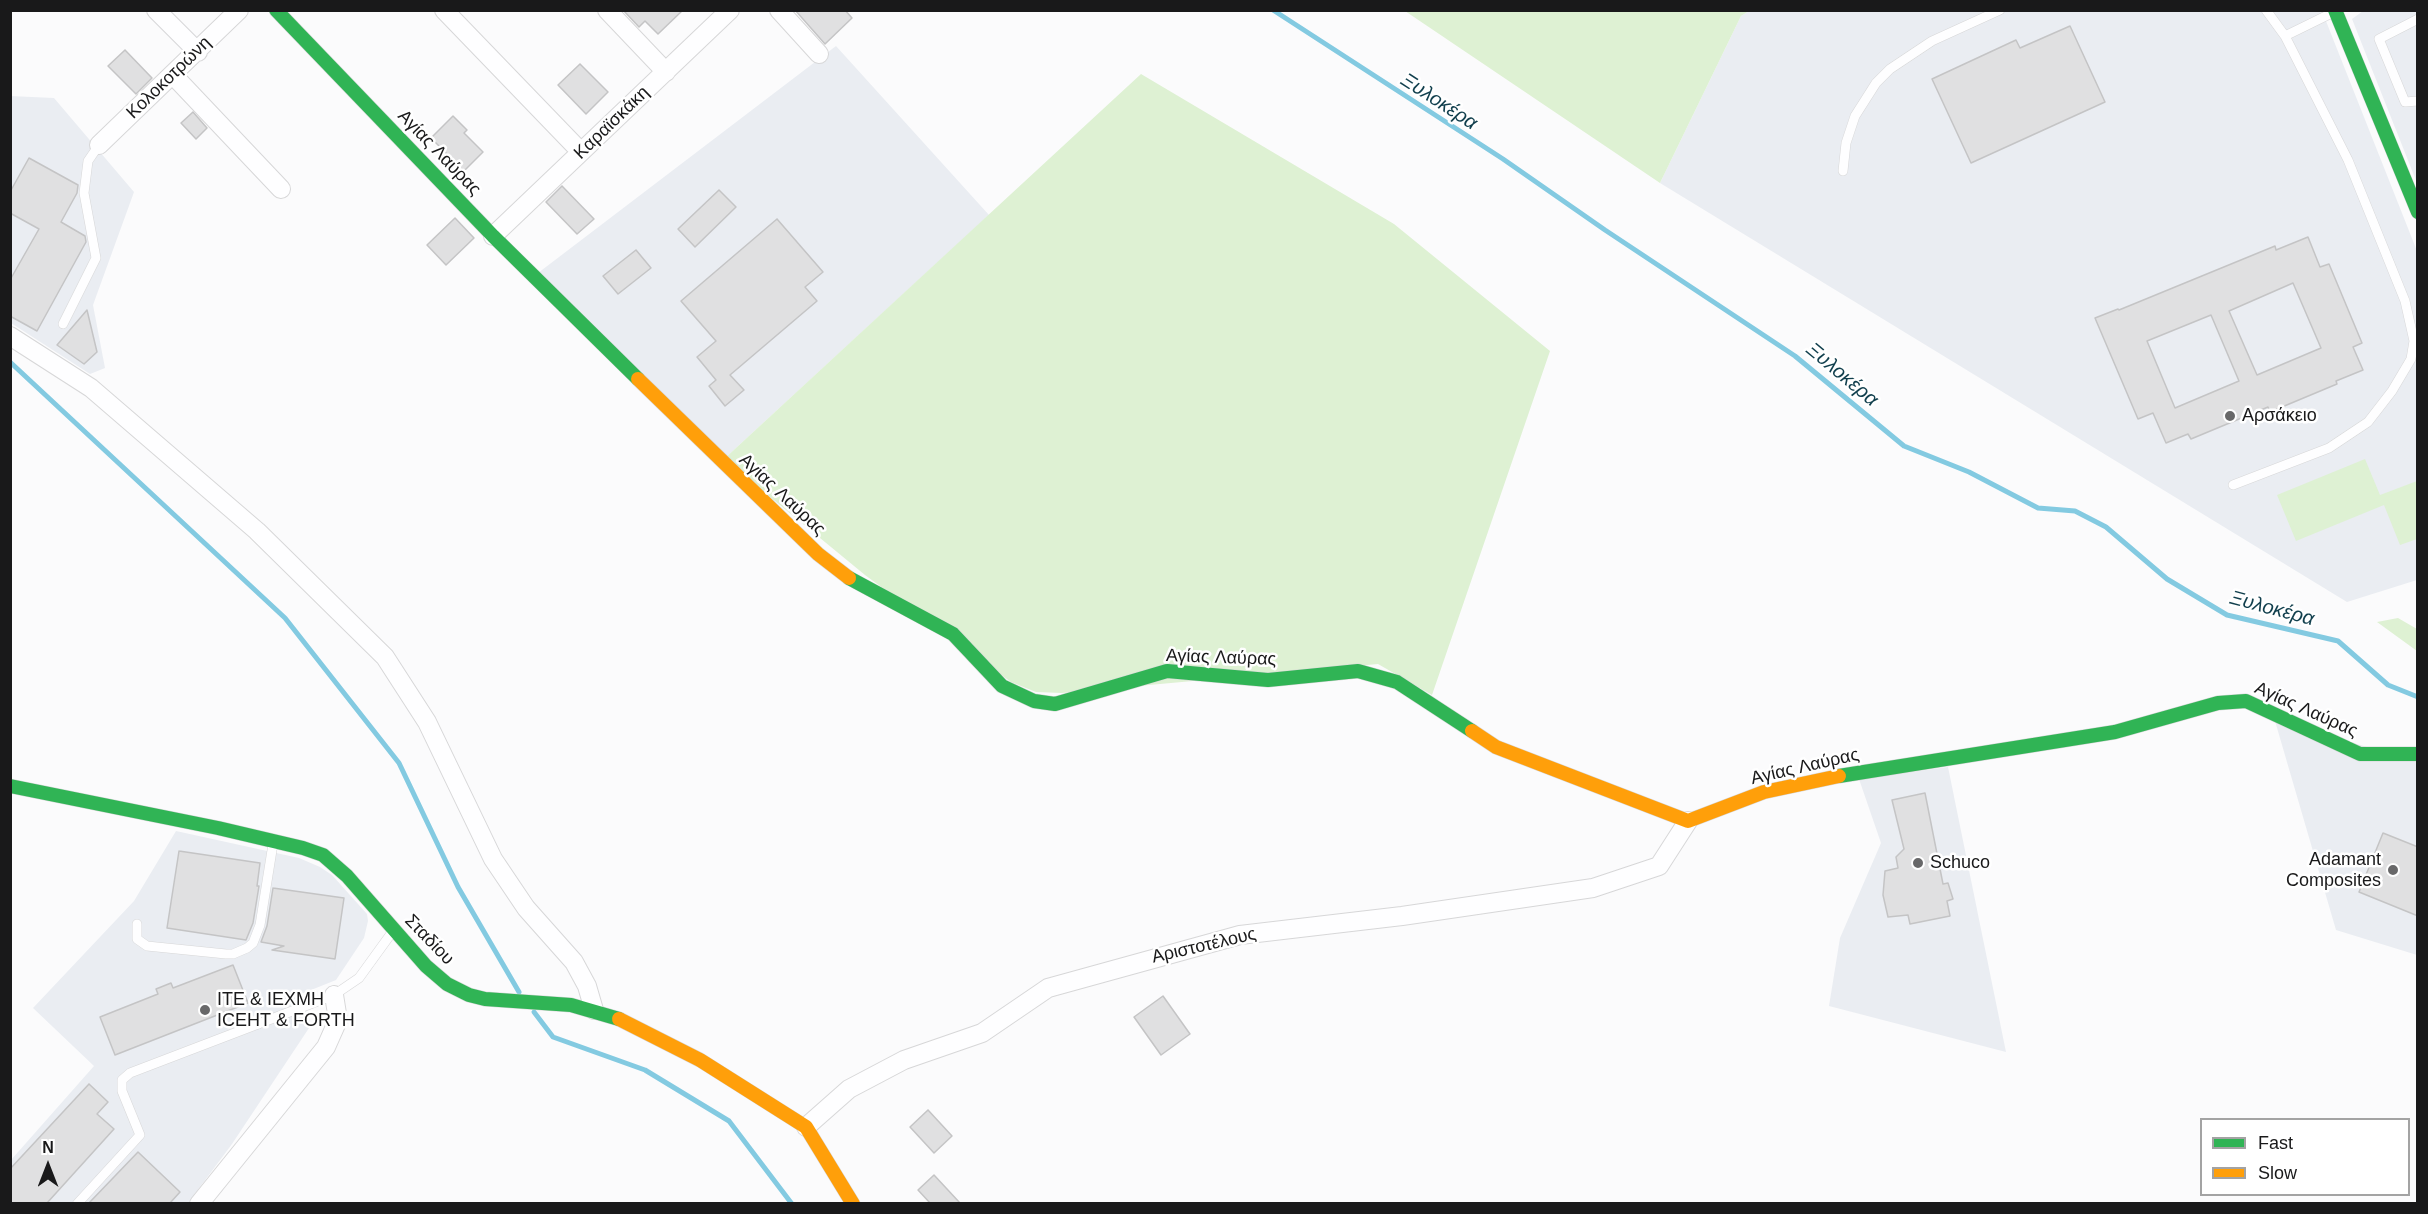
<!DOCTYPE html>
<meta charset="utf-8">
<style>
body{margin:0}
#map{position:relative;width:2428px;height:1214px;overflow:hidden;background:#fbfbfc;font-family:Arial,sans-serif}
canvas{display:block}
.frame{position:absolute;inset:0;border:12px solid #19191a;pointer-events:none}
.legend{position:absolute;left:2200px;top:1118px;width:210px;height:78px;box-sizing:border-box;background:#fff;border:2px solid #a3a3a3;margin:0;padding:8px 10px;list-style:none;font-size:18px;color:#19191a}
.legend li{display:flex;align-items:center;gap:12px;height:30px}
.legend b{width:30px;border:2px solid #a3a3a3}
.north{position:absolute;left:18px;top:1136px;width:60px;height:60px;-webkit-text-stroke:4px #fff;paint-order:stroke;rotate:0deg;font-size:16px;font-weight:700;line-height:24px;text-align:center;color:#19191a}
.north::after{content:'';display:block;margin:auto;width:21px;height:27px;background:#19191a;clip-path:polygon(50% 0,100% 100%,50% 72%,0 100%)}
</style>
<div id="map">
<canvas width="2428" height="1214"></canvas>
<div class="frame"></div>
<ul class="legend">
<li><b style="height:8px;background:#30b455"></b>Fast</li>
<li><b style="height:8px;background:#ff9f0a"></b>Slow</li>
</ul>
<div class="north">N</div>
</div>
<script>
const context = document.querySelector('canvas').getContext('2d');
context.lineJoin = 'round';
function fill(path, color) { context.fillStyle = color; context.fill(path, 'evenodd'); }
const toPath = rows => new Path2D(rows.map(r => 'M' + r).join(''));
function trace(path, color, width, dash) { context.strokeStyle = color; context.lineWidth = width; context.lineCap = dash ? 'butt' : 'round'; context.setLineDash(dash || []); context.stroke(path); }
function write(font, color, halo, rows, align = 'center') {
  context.font = font + ' Arial,sans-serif'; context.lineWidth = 5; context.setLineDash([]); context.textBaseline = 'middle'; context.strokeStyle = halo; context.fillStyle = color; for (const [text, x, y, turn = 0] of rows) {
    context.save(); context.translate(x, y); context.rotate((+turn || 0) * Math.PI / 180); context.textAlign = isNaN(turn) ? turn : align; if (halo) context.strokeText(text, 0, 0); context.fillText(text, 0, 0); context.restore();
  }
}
fill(toPath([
 [1749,11,2322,11,2417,251,2417,580,2347,602,1660,183,1741,16],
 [2363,11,2417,11,2417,183,2352,19],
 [836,46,989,215,724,459,538,273],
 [10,96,54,98,134,192,93,305,105,368,90,374,11,323],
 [2275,721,2417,761,2417,955,2336,930],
 [1948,767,2006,1052,1829,1006,1840,938,1881,843,1859,779],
 [176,831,299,858,320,867,332,875,367,914,368,921,364,938,336,980,301,994,311,1025,232,1144,188,1203,11,1204,11,1160,94,1066,33,1008,134,901]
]), '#eaedf2');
fill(toPath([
 [1405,11,1749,11,1741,16,1660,183],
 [1141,74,1394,224,1550,351,1432,695,1378,664,1062,693,1036,692,1011,682,865,575,724,459],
 [2365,459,2380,495,2417,481,2417,539,2400,545,2384,505,2296,541,2277,495],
 [2398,618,2417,629,2417,651,2377,622]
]), '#def1d3');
trace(toPath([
 [1273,10,1503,159,1605,230,1795,356,1904,446,1969,472,2038,508,2075,511,2106,527,2167,579,2227,615,2338,641,2388,685,2418,697],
 [10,362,285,618,399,763,458,887,519,992],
 [534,1012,553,1037,645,1070,729,1121,792,1204]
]), '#83cae1', 5);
const building = toPath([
 [623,10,683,10,658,34,645,21,639,27,623,10],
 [795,10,845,10,852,18,825,44,795,10],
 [2070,26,2105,102,1971,163,1932,79,2016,40,2020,48,2070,26],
 [125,50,152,78,136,94,108,66,125,50],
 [580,64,608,92,586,114,558,85,580,64],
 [193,112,207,128,196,139,181,123,193,112],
 [453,116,467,130,464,133,483,152,464,171,431,138,453,116],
 [29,158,78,185,77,193,61,222,85,236,86,242,37,331,10,316,10,280,39,229,10,213,10,192,29,158],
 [562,186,594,219,577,234,546,202,562,186],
 [719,190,736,207,695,247,678,229,719,190],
 [455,218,474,238,446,265,427,245,455,218],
 [777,219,823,272,805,287,817,301,730,375,744,390,725,406,709,386,716,380,697,357,716,341,681,301,777,219],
 [2308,237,2320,267,2329,264,2362,343,2353,347,2363,370,2336,381,2337,384,2270,412,2268,407,2191,439,2188,434,2166,443,2153,413,2138,419,2095,318,2118,309,2119,310,2275,246,2276,250,2308,237],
 [2293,283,2321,348,2257,375,2229,311,2293,283],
 [2211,315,2239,381,2175,408,2147,341,2211,315],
 [636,250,651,268,618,294,603,276,636,250],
 [87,310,97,352,84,364,57,345,87,310],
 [1925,793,1943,884,1948,883,1953,899,1947,901,1950,916,1910,924,1908,915,1888,917,1883,895,1885,871,1898,868,1896,857,1904,849,1892,800,1925,793],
 [2383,833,2418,847,2418,916,2359,892,2383,833],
 [179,851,260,863,257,886,259,886,253,923,246,940,167,928,179,851],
 [273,888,344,898,335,959,272,950,284,946,261,942,267,926,273,888],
 [233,965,248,1003,115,1055,100,1017,158,994,156,989,171,983,173,988,233,965],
 [1163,996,1190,1034,1161,1055,1134,1017,1163,996],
 [89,1084,108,1102,97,1114,114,1129,47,1203,10,1203,10,1169,89,1084],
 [928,1110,952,1136,934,1153,910,1127,928,1110],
 [138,1152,180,1192,170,1203,89,1203,138,1152],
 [934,1175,960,1203,930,1203,918,1190,934,1175]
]);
fill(building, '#e0e0e1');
trace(building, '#c4c4c5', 1.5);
const lane = toPath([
 [2418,19,2379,39,2405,102,2418,101],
 [2285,36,2334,12],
 [1843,171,1846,143,1855,116,1876,83,1890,69,1932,41,2000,10],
 [63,324,96,258,84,193,88,161,99,145],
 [2233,485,2329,448,2368,422,2392,391,2411,359,2414,341,2405,301,2348,160,2285,36,2266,10],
 [137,924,137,939,147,946,226,954,233,954,247,948,253,943,260,925,273,844],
 [77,1204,140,1135,122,1091,122,1080,130,1073,334,995,359,978,393,931]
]);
const street = toPath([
 [156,10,198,52],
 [444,10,581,152],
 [607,10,666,72],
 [779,10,819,54],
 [173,75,281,189],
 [99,145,239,10],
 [493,236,730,10],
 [10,336,91,388,257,531,385,657,427,722,493,859,526,908,574,962,587,986,594,1010],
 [806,1127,849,1089,904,1060,982,1033,1048,988,1240,935,1402,916,1593,888,1659,866,1688,821],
 [199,1204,326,1047,338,1020,334,995]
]);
const fast = toPath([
 [276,10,493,236,638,379],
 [2335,10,2418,212],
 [849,578,953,634,1002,686,1034,701,1055,704,1167,671,1268,680,1358,671,1397,682,1472,731],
 [1839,776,2115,732,2218,703,2246,701,2360,754,2418,754],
 [10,786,218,828,303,848,323,855,347,876,426,966,447,984,469,995,485,999,571,1005,619,1019]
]);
const slow = toPath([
 [638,379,818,554,849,578],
 [1472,731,1496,747,1688,821,1764,792,1839,776],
 [619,1019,700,1060,806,1127,853,1204]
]);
trace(lane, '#d7d7d8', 10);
trace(street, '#d7d7d8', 20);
trace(fast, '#d7d7d8', 15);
trace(slow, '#d7d7d8', 15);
trace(lane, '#fefeff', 9);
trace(street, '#fefeff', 18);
trace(fast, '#30b455', 14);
trace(slow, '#ff9f0a', 14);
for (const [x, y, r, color] of [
 [2230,416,6,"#686869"],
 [1918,863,6,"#686869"],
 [2393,870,6,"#686869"],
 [205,1010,6,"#686869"]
]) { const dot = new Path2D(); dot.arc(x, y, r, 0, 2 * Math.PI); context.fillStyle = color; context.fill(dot); trace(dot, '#fff', 2); }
write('18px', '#19191a', '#fff', [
 ["Κολοκοτρώνη",169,78,-44],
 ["Καραϊσκάκη",612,123,-44],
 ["Αγίας Λαύρας",439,153,46],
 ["Αγίας Λαύρας",782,495,43],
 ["Αγίας Λαύρας",1221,658,2],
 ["Αγίας Λαύρας",2306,710,24],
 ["Αγίας Λαύρας",1805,767,-13],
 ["Σταδίου",429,940,46],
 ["Αριστοτέλους",1204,946,-13]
]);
write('18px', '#19191a', '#fff', [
 ["Αρσάκειο",2242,416],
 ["Adamant",2381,860,"right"],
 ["Composites",2381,881,"right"],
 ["Schuco",1930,863],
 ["ΙΤΕ & ΙΕΧΜΗ",217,1000],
 ["ICEHT & FORTH",217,1021]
], 'left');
write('italic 20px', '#113f4d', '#fff', [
 ["Ξυλοκέρα",1439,102,33],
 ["Ξυλοκέρα",1842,375,40],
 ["Ξυλοκέρα",2272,609,15]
]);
</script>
